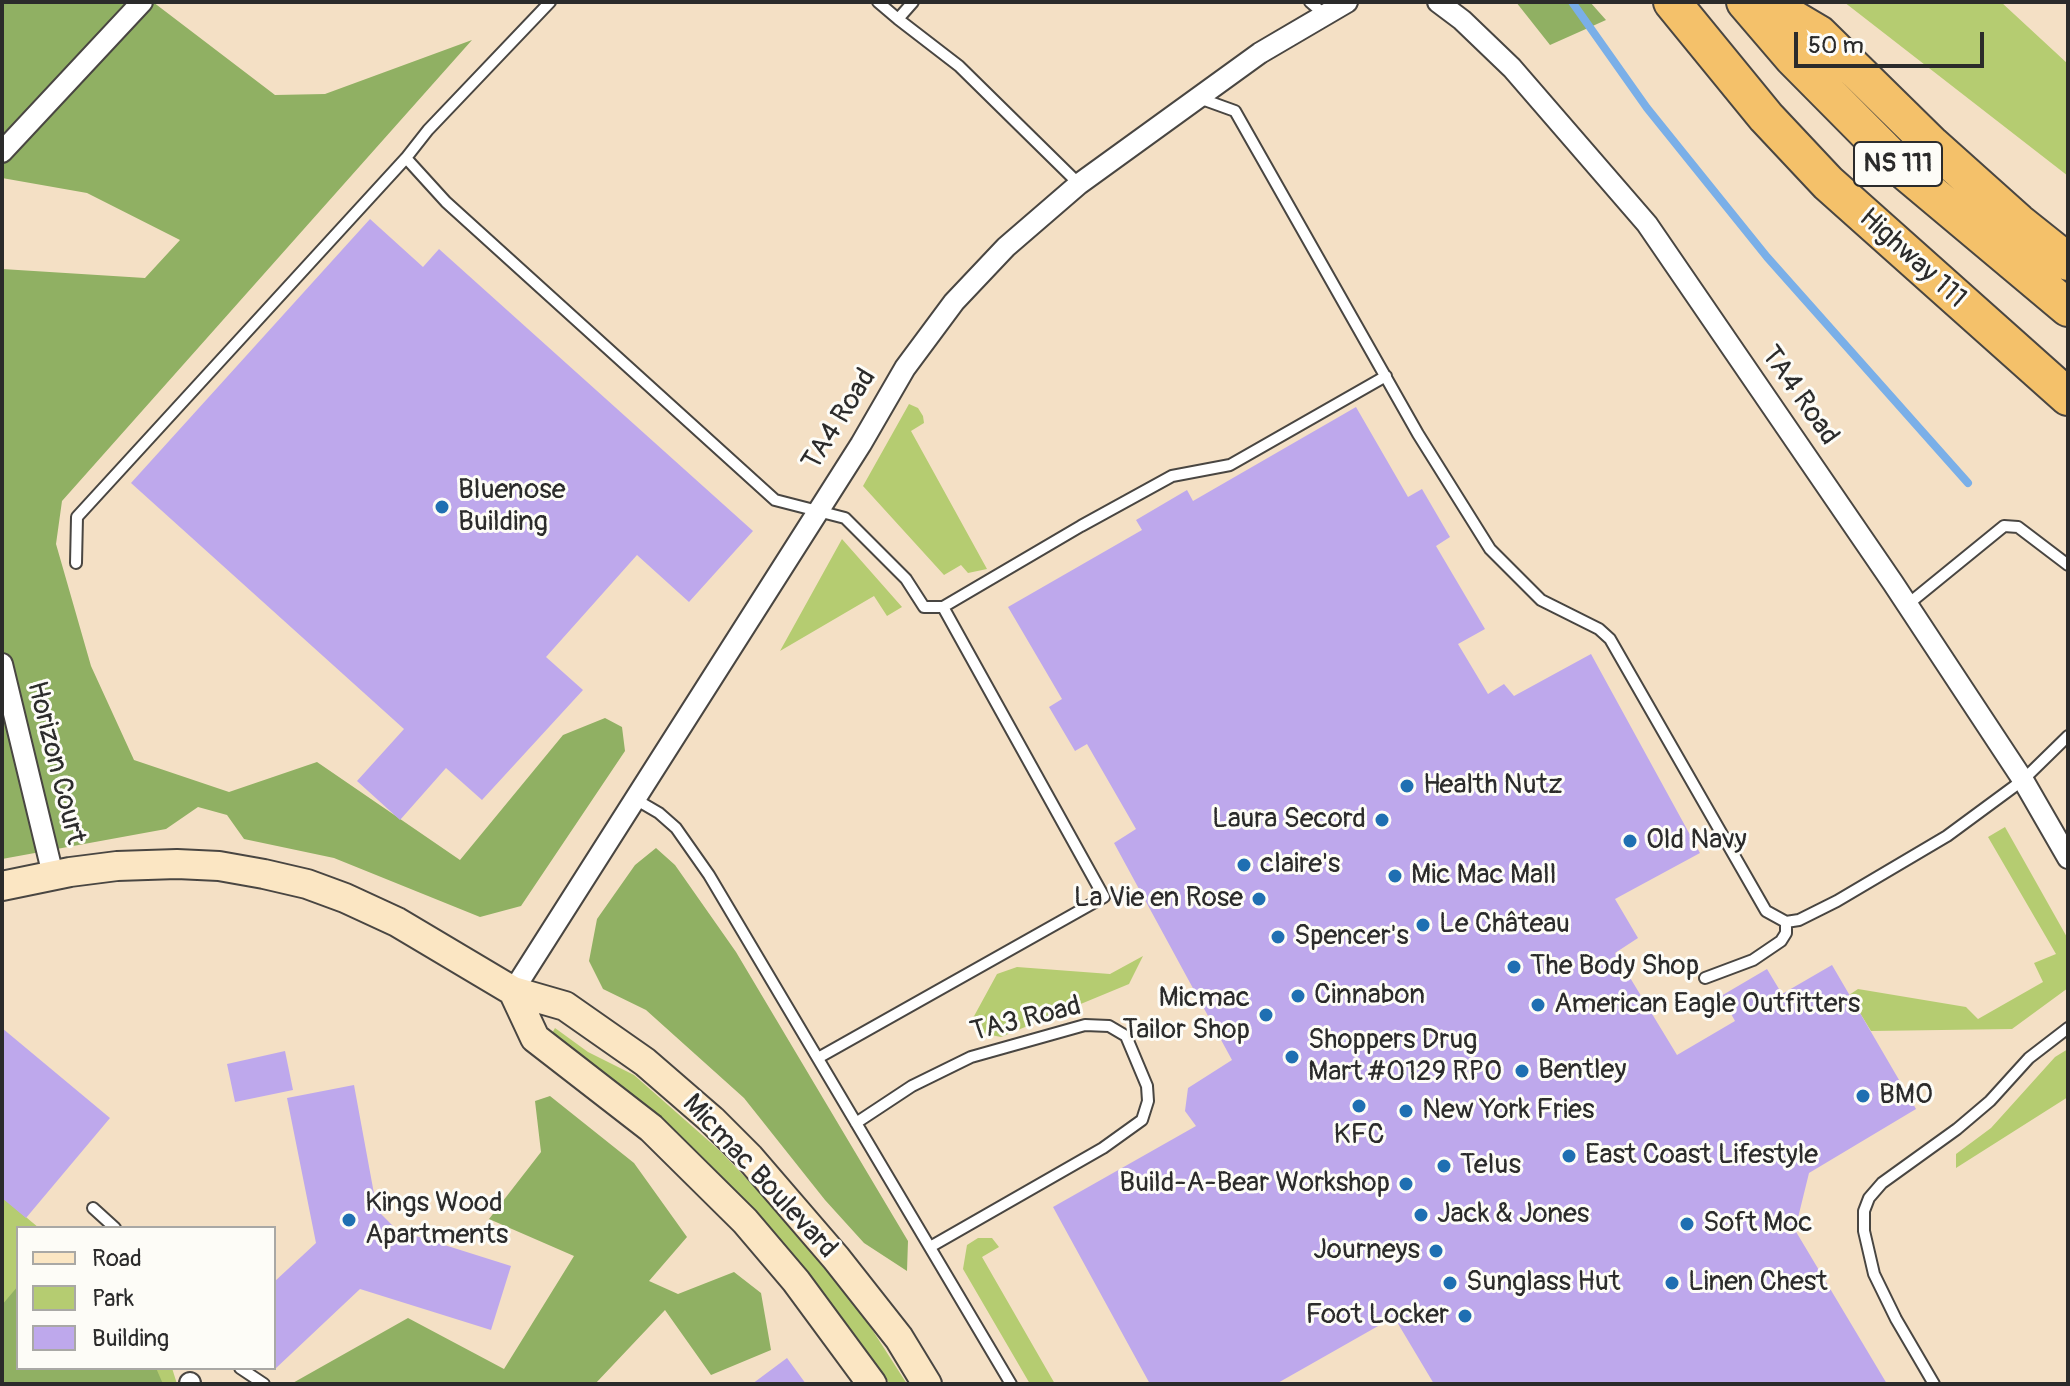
<!DOCTYPE html>
<meta charset="utf-8">
<style>
body{margin:0}
#map{position:relative;width:2070px;height:1386px;overflow:hidden;background:#f4e0c5;font-family:Pangolin,sans-serif}
canvas{display:block}
.frame{position:absolute;inset:0;border:4px solid #2b2b2b;pointer-events:none}
.legend{position:absolute;left:16px;top:1226px;width:260px;height:144px;box-sizing:border-box;background:#fdfcf7;border:2px solid #a9a8a5;margin:0;padding:10px 14px;list-style:none;font-size:24px;color:#2b2b2b}
.legend li{display:flex;align-items:center;gap:16px;height:40px}
.legend b{width:40px;border:2px solid #a9a8a5}
.scale{position:absolute;left:1794px;top:32px;width:190px;height:36px;box-sizing:border-box;border:4px solid #2b2b2b;border-top:0;padding-left:10px;font-size:24px;line-height:28px;white-space:nowrap;color:#2b2b2b;-webkit-text-stroke:6px #fdfcf7;paint-order:stroke}
</style>
<div id="map">
<canvas width="2070" height="1386"></canvas>
<div class="frame"></div>
<ul class="legend">
<li><b style="height:10px;background:#fbe6c3"></b>Road</li>
<li><b style="height:22px;background:#b5cc71"></b>Park</li>
<li><b style="height:22px;background:#bea8ec"></b>Building</li>
</ul>
<div class="scale">50 m</div>
</div>
<script>
const context = document.querySelector('canvas').getContext('2d');
context.lineJoin = 'round';
function fill(path, color) { context.fillStyle = color; context.fill(path, 'evenodd'); }
const toPath = rows => new Path2D(rows.map(r => 'M' + r).join(''));
function trace(path, color, width, dash) { context.strokeStyle = color; context.lineWidth = width; context.lineCap = dash ? 'butt' : 'round'; context.setLineDash(dash || []); context.stroke(path); }
function write(font, color, halo, rows, align = 'center') {
  context.font = font + ' Pangolin,sans-serif'; context.lineWidth = 6; context.setLineDash([]); context.textBaseline = 'middle'; context.strokeStyle = halo; context.fillStyle = color; for (const [text, x, y, turn = 0] of rows) {
    context.save(); context.translate(x, y); context.rotate((+turn || 0) * Math.PI / 180); context.textAlign = isNaN(turn) ? turn : align; if (halo) context.strokeText(text, 0, 0); context.fillText(text, 0, 0); context.restore();
  }
}
fill(toPath([
 [1844,2,2001,2,2068,64,2068,176],
 [909,404,918,408,923,416,924,423,911,431,987,569,968,573,961,565,944,575,863,486],
 [842,539,902,607,887,616,874,596,780,651],
 [2005,827,2068,939,2068,988,2012,1029,1871,1031,1849,995,1858,989,1966,1007,1978,1019,2043,982,2034,963,2056,954,1988,837],
 [1143,956,1129,984,1001,1037,981,1033,973,1018,997,974,1017,967,1110,974],
 [555,1028,588,1052,634,1075,719,1150,780,1213,857,1306,907,1384,890,1384,799,1263,734,1189,676,1132,622,1086,551,1035],
 [2068,1049,2068,1097,1956,1168,1956,1154,1991,1128,2055,1057],
 [2,1197,39,1228,18,1228,18,1368,172,1368,177,1384,2,1384],
 [978,1238,992,1238,999,1247,982,1257,1055,1384,1030,1384,963,1269,967,1245]
]), '#b5cc71');
fill(toPath([
 [2,2,153,2,275,95,325,94,472,40,62,501,56,544,91,666,134,760,229,792,317,762,460,860,563,735,605,718,622,727,625,751,521,906,480,917,334,858,244,839,227,815,198,807,166,829,2,859,2,269,145,278,180,240,87,193,2,178],
 [1516,2,1590,2,1606,20,1550,45],
 [656,848,675,865,736,952,908,1241,907,1271,864,1243,825,1200,744,1098,646,1010,603,989,589,961,597,919,635,865],
 [550,1096,634,1163,687,1237,649,1281,678,1294,734,1272,761,1293,771,1350,711,1375,665,1310,595,1384,291,1384,408,1318,504,1369,574,1256,489,1219,541,1152,535,1101],
 [18,1286,18,1368,156,1368,163,1384,2,1384,2,1305]
]), '#90b063');
trace(toPath([
 [1572,2,1647,108,1767,257,1968,483]
]), '#7aafe8', 8);
fill(toPath([
 [370,219,423,267,439,249,753,531,689,602,637,555,546,657,583,690,482,800,446,768,400,820,357,781,404,729,131,483],
 [1356,407,1408,497,1422,489,1450,537,1436,546,1485,629,1458,644,1488,694,1504,684,1514,696,1591,654,1700,853,1615,899,1638,938,1615,953,1677,1055,1735,1021,1721,996,1767,969,1782,994,1832,965,1916,1109,1809,1173,1795,1230,1887,1384,1434,1384,1394,1317,1276,1384,1150,1384,1053,1207,1196,1126,1185,1111,1188,1088,1232,1060,1114,843,1136,829,1087,744,1075,751,1049,707,1062,699,1008,607,1142,530,1136,520,1187,490,1193,501],
 [2,1028,110,1118,26,1218,2,1198],
 [285,1051,293,1090,235,1102,227,1064],
 [354,1085,377,1210,397,1230,511,1266,491,1330,360,1289,274,1370,274,1282,316,1243,287,1098],
 [787,1358,806,1384,752,1384]
]), '#bea8ec');
const lane = toPath([
 [878,2,898,19],
 [913,2,898,19,959,66,1079,184],
 [1310,2,1324,14],
 [1199,98,1235,111,1418,434,1490,549,1541,600,1599,629,1610,639,1766,911,1786,922,1799,920,1837,901,1947,836,2023,780,2068,736],
 [406,158,446,202,775,500,845,518,906,579,924,607,943,607,1081,526,1172,476,1230,465,1386,376],
 [76,563,77,517,406,158,428,130,550,2],
 [1907,605,2004,526,2018,527,2068,565],
 [635,799,659,813,676,828,709,875,1011,1384],
 [1705,978,1753,960,1781,941,1786,933,1786,922],
 [818,1058,1104,897,943,607],
 [856,1123,912,1086,971,1057,1085,1025,1109,1026,1126,1036,1147,1086,1148,1101,1142,1120,1103,1148,930,1247],
 [93,1208,115,1228],
 [240,1368,264,1384],
 [1934,1384,1896,1319,1874,1274,1864,1231,1864,1211,1869,1198,1882,1183,1957,1129,1990,1101,2029,1058,2068,1028]
]);
const street = toPath([
 [1438,2,1462,20,1512,68,1647,224,1893,583,2023,780,2068,858],
 [2,152,142,2],
 [2,664,53,875],
 [513,991,861,444,905,368,954,302,1006,247,1079,184,1260,53,1347,2],
 [190,1383,190,1384]
]);
const secondary = toPath([
 [2,886,70,872,117,866,177,864,219,866,264,874,307,884,345,898,397,922,513,991,565,1006,645,1062,712,1120,749,1157,836,1258,899,1338,927,1384],
 [513,991,535,1038,651,1128,745,1221,796,1281,872,1384]
]);
const highway = toPath([
 [1672,2,1766,117,1828,183,2068,397],
 [1745,2,1793,58,1907,173,2068,308],
 [1765,2,1819,34,1932,145,2018,222,2068,262]
]);
trace(lane, '#494642', 14);
trace(street, '#494642', 24);
trace(secondary, '#494642', 32);
trace(highway, '#494642', 40);
trace(lane, '#fff', 10);
trace(street, '#fff', 20);
trace(secondary, '#fbe6c3', 28);
trace(highway, '#f4c16a', 36);
for (const [x, y, r, color] of [
 [442,507,8,"#1f6fb2"],
 [1407,786,8,"#1f6fb2"],
 [1382,820,8,"#1f6fb2"],
 [1630,841,8,"#1f6fb2"],
 [1244,865,8,"#1f6fb2"],
 [1395,876,8,"#1f6fb2"],
 [1259,899,8,"#1f6fb2"],
 [1423,925,8,"#1f6fb2"],
 [1278,937,8,"#1f6fb2"],
 [1514,967,8,"#1f6fb2"],
 [1298,996,8,"#1f6fb2"],
 [1538,1005,8,"#1f6fb2"],
 [1266,1015,8,"#1f6fb2"],
 [1292,1057,8,"#1f6fb2"],
 [1522,1071,8,"#1f6fb2"],
 [1863,1096,8,"#1f6fb2"],
 [1359,1106,8,"#1f6fb2"],
 [1406,1111,8,"#1f6fb2"],
 [1569,1156,8,"#1f6fb2"],
 [1444,1166,8,"#1f6fb2"],
 [1406,1184,8,"#1f6fb2"],
 [1421,1215,8,"#1f6fb2"],
 [349,1220,8,"#1f6fb2"],
 [1687,1224,8,"#1f6fb2"],
 [1436,1251,8,"#1f6fb2"],
 [1450,1283,8,"#1f6fb2"],
 [1672,1283,8,"#1f6fb2"],
 [1465,1316,8,"#1f6fb2"]
]) { const dot = new Path2D(); dot.arc(x, y, r, 0, 2 * Math.PI); context.fillStyle = color; context.fill(dot); trace(dot, '#fdfcf7', 3); }
for (const [x, y, w] of [
 [1898,164,88]
]) { const box = new Path2D(); box.roundRect(x - w / 2, y - 22, w, 44, 6); context.fillStyle = '#fdfcf7'; context.fill(box); trace(box, '#2b2b2b', 2); }
write('bold 26px', '#2b2b2b', null, [
 ["NS 111",1898,164]
]);
write('28px', '#2b2b2b', '#fdfcf7', [
 ["Highway 111",1912,259,42],
 ["TA4 Road",1799,396,55],
 ["TA4 Road",840,420,-58],
 ["Horizon Court",55,763,76],
 ["TA3 Road",1026,1020,-14],
 ["Micmac Boulevard",759,1177,47]
]);
write('28px', '#2b2b2b', '#fdfcf7', [
 ["Bluenose",458,491],
 ["Building",458,523],
 ["Health Nutz",1423,786],
 ["Laura Secord",1366,820,"right"],
 ["Old Navy",1646,841],
 ["claire's",1260,865],
 ["Mic Mac Mall",1411,876],
 ["La Vie en Rose",1243,899,"right"],
 ["Le Château",1439,925],
 ["Spencer's",1294,937],
 ["The Body Shop",1530,967],
 ["Cinnabon",1314,996],
 ["Micmac",1250,999,"right"],
 ["Tailor Shop",1250,1031,"right"],
 ["American Eagle Outfitters",1554,1005],
 ["Shoppers Drug",1308,1041],
 ["Mart #0129 RPO",1308,1073],
 ["Bentley",1538,1071],
 ["BMO",1879,1096],
 ["New York Fries",1422,1111],
 ["KFC",1359,1136,"center"],
 ["East Coast Lifestyle",1585,1156],
 ["Telus",1460,1166],
 ["Build-A-Bear Workshop",1390,1184,"right"],
 ["Kings Wood",365,1204],
 ["Apartments",365,1236],
 ["Jack & Jones",1437,1215],
 ["Soft Moc",1703,1224],
 ["Journeys",1420,1251,"right"],
 ["Sunglass Hut",1466,1283],
 ["Linen Chest",1688,1283],
 ["Foot Locker",1449,1316,"right"]
], 'left');
</script>
